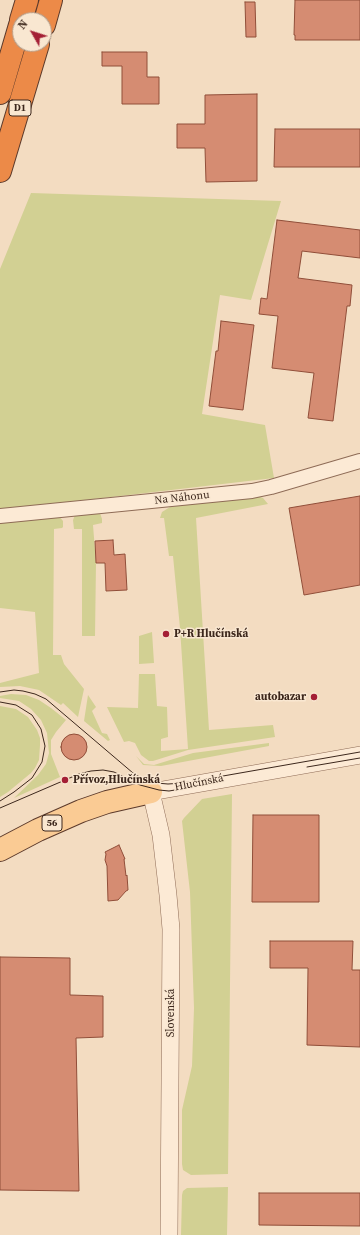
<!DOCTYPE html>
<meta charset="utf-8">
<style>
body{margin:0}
#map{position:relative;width:360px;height:1235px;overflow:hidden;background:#f3dcc1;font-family:"Source Serif 4",serif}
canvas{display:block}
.north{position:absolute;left:12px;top:12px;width:40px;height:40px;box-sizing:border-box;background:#f9e7d1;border:1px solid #ad9a89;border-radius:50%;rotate:309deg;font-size:11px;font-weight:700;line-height:16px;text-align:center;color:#3c271c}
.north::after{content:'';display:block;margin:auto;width:14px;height:18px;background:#a41f35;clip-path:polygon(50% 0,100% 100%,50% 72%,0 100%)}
</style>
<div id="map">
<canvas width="360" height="1235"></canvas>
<div class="north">N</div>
</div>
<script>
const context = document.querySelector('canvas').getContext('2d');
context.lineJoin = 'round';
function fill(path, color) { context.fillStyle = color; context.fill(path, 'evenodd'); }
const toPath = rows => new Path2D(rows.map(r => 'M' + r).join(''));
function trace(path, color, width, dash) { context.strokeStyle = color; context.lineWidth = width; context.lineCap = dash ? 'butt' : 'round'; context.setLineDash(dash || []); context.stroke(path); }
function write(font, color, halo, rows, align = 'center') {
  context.font = font + ' "Source Serif 4",serif'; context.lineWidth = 3; context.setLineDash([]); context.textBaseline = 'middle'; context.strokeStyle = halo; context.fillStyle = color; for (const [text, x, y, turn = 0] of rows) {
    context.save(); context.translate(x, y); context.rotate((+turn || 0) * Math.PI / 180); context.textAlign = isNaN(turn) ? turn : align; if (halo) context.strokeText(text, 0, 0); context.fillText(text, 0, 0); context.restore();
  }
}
fill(toPath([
 [31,193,281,201,251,300,220,295,202,414,265,425,274,478,0,510,0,269],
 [255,495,263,498,268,504,196,518,209,730,273,725,275,737,188,750,153,761,149,761,141,755,135,743,129,741,124,742,107,707,138,708,139,674,155,674,157,706,167,707,168,737,161,739,161,751,188,749,180,628,173,556,169,556,164,518,160,518,162,512,170,507],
 [100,513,102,519,102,523,93,525,96,563,95,636,82,636,82,529,74,529,73,520,75,515],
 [58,515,63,521,63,527,62,528,54,529,53,655,61,655,64,664,84,689,78,717,63,703,61,705,39,690,20,686,0,687,0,683,39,673,35,612,0,608,0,522],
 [152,632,154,663,139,664,139,636],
 [11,694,26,695,39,700,51,708,66,720,56,732,51,740,51,754,60,777,14,798,38,775,46,764,49,753,47,733,41,720,31,709,19,701,0,698,0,696],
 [88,695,96,707,92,711,102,733,107,734,110,740,108,741,84,721],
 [0,706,16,709,28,717,37,730,40,738,40,745,39,760,35,768,31,773,8,792,0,797],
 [269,743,269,746,161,766,143,765,136,756,144,764,154,765,193,753],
 [232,794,228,1174,191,1175,183,1170,182,1164,182,1110,192,1066,194,1008,190,892,182,821,184,818,202,799],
 [228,1187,227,1235,181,1235,182,1195,183,1191,187,1188]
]), '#d2d093');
const building = toPath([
 [295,0,360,0,360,40,295,40,295,35,294,35,295,0],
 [245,2,255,2,256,37,246,37,245,2],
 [102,52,147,52,147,77,159,77,159,104,122,104,122,66,102,66,102,52],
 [257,94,257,181,206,182,205,148,177,148,177,124,205,124,205,95,257,94],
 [275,129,360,129,360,167,274,167,275,129],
 [277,220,360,230,360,258,302,251,298,278,352,285,350,306,347,306,333,421,308,418,314,373,272,368,278,316,259,314,261,298,267,299,277,220],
 [221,321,254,325,243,410,209,406,216,351,218,351,221,321],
 [360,496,360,585,304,595,289,508,360,496],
 [113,540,114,555,125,554,127,590,106,591,105,563,96,563,95,541,113,540],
 '61 747a13 13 0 1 1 26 0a13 13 0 1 1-26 0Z',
 [253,815,319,815,319,902,252,902,253,815],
 [119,845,125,859,124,859,126,876,127,875,128,890,126,891,118,900,108,901,107,866,105,860,106,854,105,852,119,845],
 [270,941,353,941,352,970,360,970,360,1047,307,1045,308,968,270,968,270,941],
 [0,957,70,958,70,995,103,996,103,1037,76,1038,79,1191,0,1190,0,957],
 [259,1193,360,1193,360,1226,259,1225,259,1193]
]);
fill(building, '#d58c72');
trace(building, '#904e39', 1);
const minor = toPath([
 [0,516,252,491,271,487,360,461]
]);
const tertiary = toPath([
 [169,1235,171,929,168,895,161,835,151,792,360,755]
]);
const primary = toPath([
 [0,850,38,830,81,811,107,802,151,792]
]);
const motorway = toPath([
 [21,20,27,0],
 [44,25,51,0],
 [0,93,20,25],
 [0,171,38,44]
]);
trace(minor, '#8e6b56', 16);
trace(tertiary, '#8e6b56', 18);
trace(primary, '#5c3a2b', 24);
trace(motorway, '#5c3a2b', 24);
trace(minor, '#fcead5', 14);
trace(tertiary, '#fcead5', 17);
trace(primary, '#facb94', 22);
trace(motorway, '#ec8a48', 22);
trace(toPath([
 [0,692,14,690,23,691,35,694,46,699,133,773,147,781,156,783,168,784,183,783,360,752],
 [0,702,16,705,32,715,41,729,45,746,42,762,32,778,14,792,0,801],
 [307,767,360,758],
 [0,808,79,774,91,771,103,770,114,772,140,785,159,790,169,791,187,788]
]), '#3c271c', 1);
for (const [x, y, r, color] of [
 [166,634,4,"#a41f35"],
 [314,697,4,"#a41f35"],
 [65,780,4,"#a41f35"]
]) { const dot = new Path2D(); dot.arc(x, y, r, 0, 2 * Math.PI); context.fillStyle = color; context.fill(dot); trace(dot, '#f9e7d1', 1.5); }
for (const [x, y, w] of [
 [20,108,22],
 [52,823,20]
]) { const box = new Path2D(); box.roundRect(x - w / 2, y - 8, w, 16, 3); context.fillStyle = '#f9e7d1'; context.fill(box); trace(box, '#3c271c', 1); }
write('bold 10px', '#3c271c', null, [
 ["D1",20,108],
 ["56",52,823]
]);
write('11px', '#3c271c', '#f9e7d1', [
 ["Na Náhonu",182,498,-6],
 ["Hlučínská",199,783,-11],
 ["Slovenská",171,1013,-90]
]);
write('bold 11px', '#3c271c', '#f9e7d1', [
 ["P+R Hlučínská",174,634],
 ["autobazar",306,697,"right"],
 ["Přívoz,Hlučínská",73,780]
], 'left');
</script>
